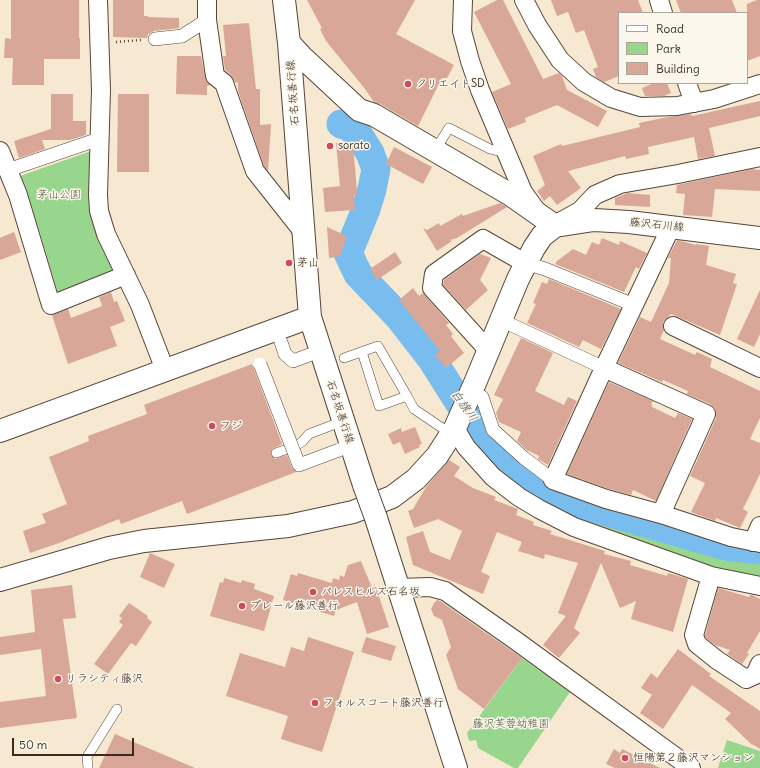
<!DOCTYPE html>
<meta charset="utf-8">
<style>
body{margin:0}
#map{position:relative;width:760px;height:768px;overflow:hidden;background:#f6e8d1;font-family:Delius,sans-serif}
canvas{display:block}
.legend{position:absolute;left:618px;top:12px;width:130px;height:72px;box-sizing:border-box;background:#fbf7ec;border:1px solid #aea59a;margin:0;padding:5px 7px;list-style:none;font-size:12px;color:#3b2a1e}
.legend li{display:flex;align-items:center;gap:8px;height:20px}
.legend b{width:20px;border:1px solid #aea59a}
.scale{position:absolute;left:12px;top:738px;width:122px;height:18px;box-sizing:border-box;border:2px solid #3b2a1e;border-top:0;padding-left:5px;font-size:12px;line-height:14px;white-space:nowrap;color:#3b2a1e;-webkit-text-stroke:3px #fbf7ec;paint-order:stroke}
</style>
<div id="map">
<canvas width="760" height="768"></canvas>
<ul class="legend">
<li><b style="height:5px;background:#fff"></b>Road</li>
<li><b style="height:11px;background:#97d68c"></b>Park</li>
<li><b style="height:11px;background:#d9a797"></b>Building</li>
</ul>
<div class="scale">50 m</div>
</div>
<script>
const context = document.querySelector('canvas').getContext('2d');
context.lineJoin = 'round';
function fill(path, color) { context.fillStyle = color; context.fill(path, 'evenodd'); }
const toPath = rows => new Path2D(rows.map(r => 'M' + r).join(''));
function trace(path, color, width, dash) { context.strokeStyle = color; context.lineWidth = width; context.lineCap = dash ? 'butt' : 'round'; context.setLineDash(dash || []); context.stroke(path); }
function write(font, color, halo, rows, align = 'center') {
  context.font = font + ' Delius,"Klee One",sans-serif'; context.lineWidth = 3; context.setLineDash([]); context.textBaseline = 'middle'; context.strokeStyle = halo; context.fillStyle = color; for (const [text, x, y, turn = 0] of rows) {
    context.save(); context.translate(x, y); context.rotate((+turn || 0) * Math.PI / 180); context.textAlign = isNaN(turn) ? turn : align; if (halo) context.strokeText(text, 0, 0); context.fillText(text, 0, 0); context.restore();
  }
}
fill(toPath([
 [91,151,89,197,90,212,98,238,114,271,58,294,40,233,20,176],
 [471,427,488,447,511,469,545,494,586,511,724,553,760,558,760,576,714,567,575,519,525,491,500,472,469,439,466,432],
 [522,658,570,692,518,768,514,768,478,748,476,740,469,741,467,733],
 [727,740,760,751,760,768,718,768]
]), '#97d68c');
trace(toPath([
 [341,124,348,126,358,134,370,153,376,169,372,189,366,209,348,253,358,274,400,318,431,358,464,410,482,433,514,465,548,489,587,506,726,546,760,550]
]), '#79bdef', 29);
fill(toPath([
 [11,0,79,0,79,38,80,38,80,59,44,59,44,85,12,85,13,58,4,58,5,38,11,39],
 [113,0,144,0,144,16,148,16,148,17,179,18,179,28,154,31,148,34,147,38,113,37],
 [307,0,415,0,396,34,454,65,447,78,442,78,418,126,380,104,374,102,365,89,326,41,320,29,322,28],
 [497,0,503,0,543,79,559,73,562,76,567,90,607,111,598,127,557,105,525,118,526,122,508,129,492,92,511,84,474,12],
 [551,0,638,0,643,13,619,13,619,76,604,82,596,77,593,69,598,67,584,30,576,33,568,12,557,16],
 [676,0,732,0,737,13,681,13],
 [757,0,760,0,760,56,747,61,747,4],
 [249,23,256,89,260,89,260,125,271,124,268,171,264,166,238,91,238,82,235,83,231,75,225,70,223,56,226,56,223,25],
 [177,56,201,56,205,77,210,85,207,86,207,95,176,94],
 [654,83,667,83,671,93,664,96,645,96,642,88],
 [51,94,73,94,73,121,86,121,86,135,70,140,42,140,45,149,19,158,14,141,51,129],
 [118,94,149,94,149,172,117,172],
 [760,101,760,116,709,128,715,156,698,159,694,137,648,147,649,154,626,159,625,156,568,171,581,188,557,205,550,196,544,201,537,191,545,185,533,156,561,144,562,146,640,127,639,123,668,117,691,114,692,116],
 [348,142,349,146,353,145,356,179,357,195,354,195,355,210,325,212,323,188,340,186,336,143],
 [394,147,432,167,423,184,386,164],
 [752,169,760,170,760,191,715,189,712,217,683,215,685,194,676,193,677,185],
 [628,193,650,195,650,207,615,205,615,198],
 [500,203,507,207,457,238,450,240,452,241,437,251,423,228,427,230,439,223,440,226,462,214,463,216],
 [327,227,347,236,340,256,329,258],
 [14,232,21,252,0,260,0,238],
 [602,238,619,245,620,241,647,253,639,269,636,267,624,292,555,264,557,261,573,249,586,255,592,242,599,245],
 [677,240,696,245,696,244,709,246,706,265,736,274,733,283,737,284,720,335,671,314,663,322,664,330,660,339,695,355,697,352,712,359,710,367,760,391,760,418,750,439,760,443,760,474,743,509,748,512,740,528,716,518,715,521,691,512,705,483,690,476,716,418,716,413,714,408,710,404,687,394,688,391,663,380,662,382,618,363,640,317,651,322,669,283,671,258,668,258],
 [395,252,402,263,377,280,370,269],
 [480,254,491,258,480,280,488,290,466,310,443,285,444,280],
 [549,279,621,309,601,349,583,340,579,347,527,323,536,304,533,303,542,282,547,284],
 [413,288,419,296,423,293,449,323,446,325,453,334,451,336,464,353,446,368,435,355,440,351,399,300],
 [760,290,760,334,754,347,737,339],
 [111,292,114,302,117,301,125,321,110,327,117,346,68,364,52,315,68,309,71,318,102,306,99,297],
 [521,338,553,353,535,391,564,405,568,397,577,401,548,465,538,459,539,456,527,450,517,441,521,432,499,422,496,413,503,399,494,395],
 [252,364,282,444,272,449,271,455,275,459,287,455,292,468,296,472,187,514,182,501,121,524,119,519,59,543,30,553,23,531,46,523,42,514,67,504,49,457,89,441,88,436,147,414,144,405],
 [609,382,653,401,651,405,652,405,652,407,675,418,678,413,692,419,656,501,633,490,631,495,609,489,567,474],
 [415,427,422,444,419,445,420,447,405,454,400,442,393,445,388,434,401,428,402,432],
 [449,460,460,467,454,476,473,488,496,497,494,500,518,509,516,515,534,522,533,525,552,531,550,534,605,551,604,554,631,561,630,565,667,576,668,573,688,579,673,632,631,619,636,601,620,608,601,563,574,628,580,633,559,658,543,645,566,616,558,613,578,563,545,554,544,559,518,551,522,542,497,532,481,572,490,576,483,594,413,565,406,537,423,531,430,552,450,560,462,531,438,519,414,528,408,511,413,509,426,487],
 [150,553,175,564,164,588,140,577],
 [361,561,372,588,376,587,389,627,367,634,357,602,336,610,334,616,283,600,291,574,297,576,298,573,332,583,333,578,339,580,340,575,344,577,348,565],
 [224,578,241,583,242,580,255,584,254,589,274,596,264,631,210,616,220,582,223,583],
 [72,585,76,618,63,619,77,718,0,728,0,702,46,696,41,649,0,655,0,637,35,632,31,590],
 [718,588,749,597,750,595,752,595,760,599,760,631,747,653,749,654,742,664,727,654,730,650,715,645,706,638,705,635],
 [437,600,440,601,522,658,484,709,458,689,446,655,451,647,442,620,434,616,431,609,434,603],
 [129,603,148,616,147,618,152,622,136,646,131,643,108,674,94,664,123,625,119,622,122,618,119,616],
 [308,637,354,652,322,752,281,739,288,716,226,696,240,653,285,667,291,647,304,651],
 [366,637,396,646,391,661,361,652],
 [678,649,711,674,709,676,760,711,760,749,750,743,725,719,731,713,692,685,663,729,640,713,652,695,641,688,651,673,657,678],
 [115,734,195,768,99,768],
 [614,749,620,753,622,749,660,768,615,768,606,764]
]), '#d9a797');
const service = toPath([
 [439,144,449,128,490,149,506,153],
 [344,358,378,346,407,396,379,406,362,352],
 [407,396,414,409,451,434],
 [276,453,295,446,302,442,309,434,343,421],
 [88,768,87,757,117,709]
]);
const pedestrian = toPath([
 [155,39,182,36,207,20],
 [8,170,99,139],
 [525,263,545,269,634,305],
 [501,320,604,368],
 [281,342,285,354,293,361,309,355],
 [482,397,493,430,524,458,553,480]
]);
const minor = toPath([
 [98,0,101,90,98,195,99,211,106,234,140,305,165,370],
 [207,0,207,20,215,76,224,83,255,171,304,233],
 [463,0,462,31,470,61,480,90,523,192,536,210],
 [524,0,537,25,560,60,584,82,611,98,640,107,677,106,714,99,760,84],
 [659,0,663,13],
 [687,83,694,103],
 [0,151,18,195,51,305,126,275],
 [558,223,580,211,595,195,620,184,678,174,760,157],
 [671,227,604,368,553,480,606,499,661,514,731,537,760,543],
 [673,326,760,368],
 [488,350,432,288,434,274,483,239,525,263],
 [604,368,706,414,661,514],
 [455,428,466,447,493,477,519,497,539,509,574,527,711,576,760,586],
 [753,542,760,526],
 [711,576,694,635,697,644,717,660,746,679,755,675,760,664],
 [398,588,430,587,445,591,515,640,691,768]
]);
const tertiary = toPath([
 [284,0,289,43,310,317,364,485],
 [289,43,301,56,359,110,374,115,511,195,555,226],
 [555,226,594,220,629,222,760,238],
 [0,431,310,317],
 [376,518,456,768],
 [0,580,109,548,144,541,288,526,353,512,392,497,416,479,437,456,455,428,475,383,518,279,534,248,542,236,555,226]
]);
trace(service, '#574639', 10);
trace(pedestrian, '#574639', 14);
trace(minor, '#574639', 20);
trace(tertiary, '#574639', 24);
trace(toPath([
 [116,42,141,40]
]), '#574639', 2.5, [1, 3]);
trace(service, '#fff', 9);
trace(pedestrian, '#fff', 13);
trace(minor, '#fff', 18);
trace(tertiary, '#fff', 22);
const pedestrianBridge = toPath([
 [260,364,299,465,339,450]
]);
const tertiaryBridge = toPath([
 [364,485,376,518]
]);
trace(pedestrianBridge, '#574639', 14, []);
trace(tertiaryBridge, '#574639', 24, []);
trace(pedestrianBridge, '#fff', 13);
trace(tertiaryBridge, '#fff', 22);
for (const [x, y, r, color] of [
 [408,84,4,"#d1495b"],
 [330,146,4,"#d1495b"],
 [289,263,4,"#d1495b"],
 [212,426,4,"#d1495b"],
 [313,592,4,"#d1495b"],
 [242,606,4,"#d1495b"],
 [58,679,4,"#d1495b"],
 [315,703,4,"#d1495b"],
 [625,758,4,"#d1495b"]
]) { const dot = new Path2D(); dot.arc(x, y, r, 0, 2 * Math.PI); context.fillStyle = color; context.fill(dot); trace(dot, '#fbf7ec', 1.5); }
write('11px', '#3b2a1e', '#fbf7ec', [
 ["クリエイトSD",416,84],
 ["sorato",338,146],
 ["茅山",297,263],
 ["フジ",220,426],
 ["パレスヒルズ石名坂",321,592],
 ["プレール藤沢善行",250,606],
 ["リラシティ藤沢",66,679],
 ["フォルスコート藤沢善行",323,703],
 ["恒陽第２藤沢マンション",633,758]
], 'left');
write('11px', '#3b2a1e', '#fbf7ec', [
 ["石名坂善行線",293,93,-94],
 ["藤沢石川線",657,225,6],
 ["石名坂善行線",340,412,72]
]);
write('11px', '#52553a', '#fbf7ec', [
 ["茅山公園",59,195],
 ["藤沢芙蓉幼稚園",511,724]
]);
write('italic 12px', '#4e565d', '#fbf7ec', [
 ["白旗川",464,406,54]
]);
</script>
